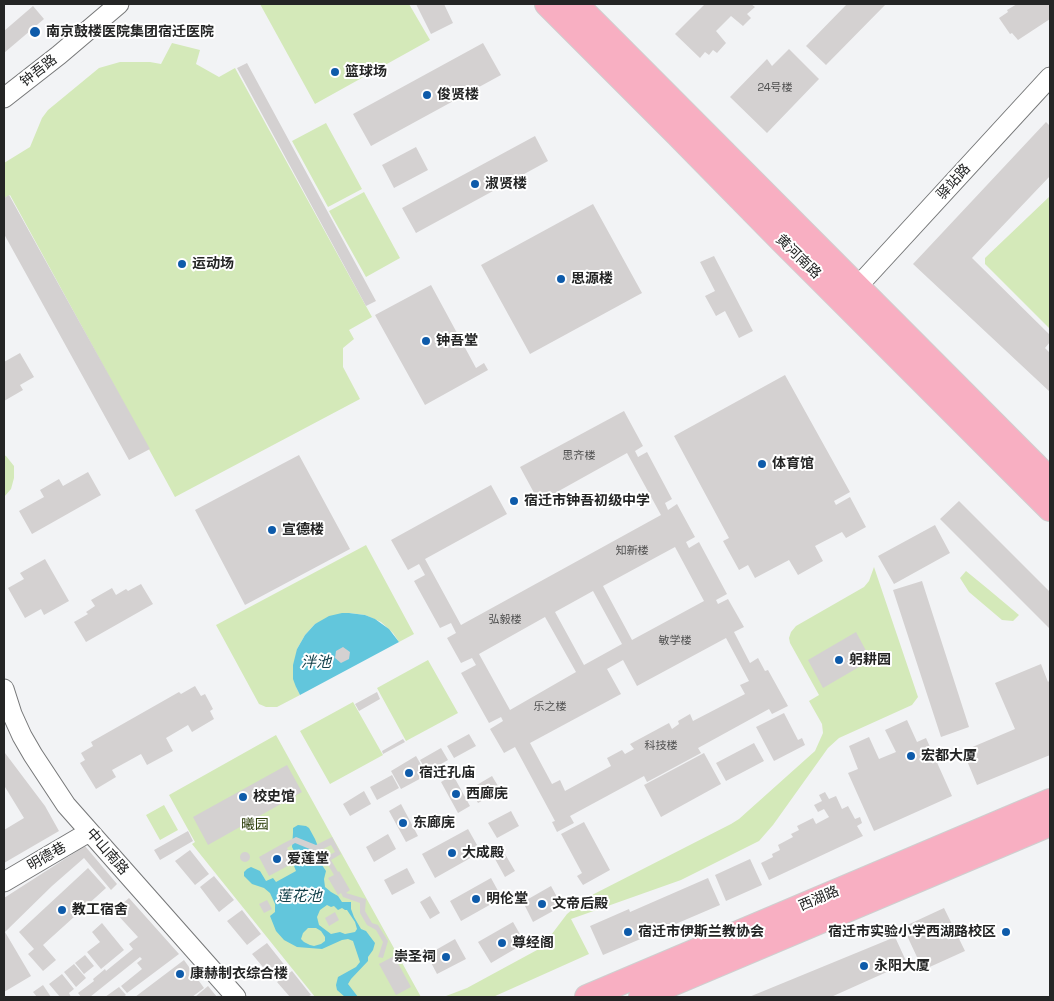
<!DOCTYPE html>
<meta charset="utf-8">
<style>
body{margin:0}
#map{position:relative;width:1054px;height:1001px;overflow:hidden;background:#f2f3f5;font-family:"Space Grotesk",sans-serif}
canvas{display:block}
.frame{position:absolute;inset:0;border:5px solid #242525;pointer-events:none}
</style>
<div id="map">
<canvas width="1054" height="1001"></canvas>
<div class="frame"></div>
</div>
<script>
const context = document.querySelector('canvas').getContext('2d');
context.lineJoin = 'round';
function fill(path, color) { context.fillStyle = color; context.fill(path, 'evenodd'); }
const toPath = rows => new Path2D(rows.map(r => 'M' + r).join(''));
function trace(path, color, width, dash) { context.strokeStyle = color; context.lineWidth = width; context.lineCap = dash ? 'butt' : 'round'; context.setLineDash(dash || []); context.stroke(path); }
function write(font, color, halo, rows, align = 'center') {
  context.font = font + ' "Space Grotesk","Noto Sans SC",sans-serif'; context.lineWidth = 4; context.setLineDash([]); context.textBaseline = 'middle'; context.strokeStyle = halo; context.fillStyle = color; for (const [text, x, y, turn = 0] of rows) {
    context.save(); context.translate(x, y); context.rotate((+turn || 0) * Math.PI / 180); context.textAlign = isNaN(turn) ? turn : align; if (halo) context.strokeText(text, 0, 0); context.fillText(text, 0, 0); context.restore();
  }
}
fill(toPath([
 [260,4,409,4,430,40,315,104],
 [172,43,200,50,196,64,219,77,235,68,372,317,349,330,354,339,343,348,343,367,360,399,175,497,10,195,4,198,4,163,30,147,42,118,48,110,99,68,120,62,150,62,161,64],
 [326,123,362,189,328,207,292,141],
 [364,192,400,258,366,277,329,211],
 [1050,196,1050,329,985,264,985,258],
 [4,455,6,456,14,466,14,478,11,489,4,497],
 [366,545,414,634,399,642,393,633,381,622,365,615,349,613,315,624,305,635,297,649,296,687,300,695,277,707,266,707,259,704,216,625],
 [874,567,918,697,912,705,839,738,828,748,773,825,759,841,681,880,571,919,589,954,493,997,447,997,446,996,467,988,537,950,545,943,567,914,579,904,592,895,731,824,739,819,815,751,823,733,822,724,809,701,819,695,790,643,789,638,791,632,796,626,864,587,869,581],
 [966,571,988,589,1019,615,1013,621,1002,620,969,592,960,578],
 [428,660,458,713,406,741,377,688],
 [353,702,383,755,330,784,300,731],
 [276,735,421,997,315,997,192,844,195,842,169,795],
 [164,805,178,830,160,840,146,815]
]), '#d4e9b9');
fill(toPath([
 [342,613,349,613,365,615,375,619,389,629,399,642,300,695,296,687,293,679,293,665,297,649,305,635,315,624,329,616],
 [298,825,306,826,309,828,315,839,321,854,318,859,326,871,324,879,325,887,331,892,338,896,342,902,351,902,351,909,354,917,361,929,366,931,375,943,373,950,368,957,368,961,351,979,348,984,358,997,345,997,337,990,336,985,338,977,356,967,360,962,353,941,348,939,342,940,322,949,297,947,284,940,276,931,270,916,275,912,275,904,270,893,264,888,252,884,244,876,244,872,247,869,251,867,260,871,266,881,273,878,276,882,296,871,294,866,300,862,292,847,293,833,293,828],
 [327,905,331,907,334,906,338,910,342,908,345,910,347,910,355,922,357,929,355,932,345,934,340,932,331,934,319,925,317,917,320,910],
 [308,928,316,928,321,931,325,937,325,941,321,944,314,946,310,945,304,942,301,939,303,933]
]), '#62c6dc');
fill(toPath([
 [416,4,444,4,453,23,431,34],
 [705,4,751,4,755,7,747,14,751,18,743,26,731,16,716,31,726,43,717,53,713,50,709,55,705,52,700,58,675,34],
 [847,4,886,4,826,65,806,46],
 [1017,4,1050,4,1050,19,1018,40,1012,33,1010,34,999,18,1008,12,1007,10],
 [33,6,44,19,4,53,4,31],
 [483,43,501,75,371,146,353,114],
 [789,49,819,79,767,133,730,97,767,59,772,66],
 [247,63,376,301,366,306,237,68],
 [1046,122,1050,126,1050,176,972,258,1050,335,1050,342,1045,348,1050,353,1050,392,913,264],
 [535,136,548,161,416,233,402,208],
 [416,147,428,170,394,188,382,165],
 [9,195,150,449,129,460,4,234,4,198],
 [593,204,642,293,530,354,481,265],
 [714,256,753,331,739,338,725,311,716,316,705,296,715,291,700,262],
 [431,285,476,368,484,363,488,370,425,405,375,315],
 [20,353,34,377,20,385,23,390,4,401,4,362],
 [785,375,850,492,834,501,836,505,850,497,866,527,846,538,842,532,815,546,823,561,798,575,789,560,755,578,748,565,739,570,723,541,729,538,674,436],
 [624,411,643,446,635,451,638,457,647,452,672,499,665,503,668,510,677,504,695,537,686,542,689,548,699,542,727,594,716,600,718,604,728,599,744,627,734,632,750,663,758,658,765,671,768,670,788,706,772,714,769,709,698,748,701,753,647,782,644,776,570,816,574,823,557,832,552,822,555,821,515,747,504,753,490,729,503,721,501,717,489,723,461,673,476,665,472,658,461,663,447,638,456,633,451,623,440,628,414,581,425,575,419,564,408,570,391,540,491,485,507,514,425,559,461,625,661,515,627,453,539,502,520,467],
 [675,547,704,601,632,640,603,586],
 [593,591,622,644,584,665,555,612],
 [545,617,576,672,510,710,479,654],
 [726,638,749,681,740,685,745,694,693,721,690,714,678,721,679,724,672,729,669,723,630,744,634,749,625,754,622,750,607,758,611,766,565,791,560,780,552,784,530,743,621,694,607,669,623,660,637,686],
 [299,455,350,549,245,605,195,510],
 [88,472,101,495,32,534,19,511,44,497,40,490,59,479,63,486],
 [959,501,1050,592,1050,629,940,519],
 [935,525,950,553,894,584,878,556],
 [45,559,69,601,44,615,41,609,25,618,8,588,24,579,20,573],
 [922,581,969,727,941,737,893,590],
 [141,584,153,604,86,642,74,622,88,614,86,612,95,606,91,600,112,588,116,595,126,589,128,591],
 [856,632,871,660,823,688,808,660],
 [343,647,350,652,349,659,341,663,335,658,336,651],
 [1041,664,1048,682,1050,680,1050,755,977,785,963,751,1015,729,995,683],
 [195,686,201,696,205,694,213,709,210,711,214,719,192,732,188,725,166,738,173,751,147,765,141,754,112,770,116,777,96,789,80,763,85,760,81,753,93,746,91,742,179,692,181,694],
 [377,692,380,699,359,711,355,704],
 [784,713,798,740,802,738,805,745,774,761,756,727],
 [907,720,917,742,926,738,952,796,874,831,848,773,858,769,849,746,869,737,879,759,896,752,885,730],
 [469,734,476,746,454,758,447,746],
 [403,739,405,742,383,754,382,751],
 [754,743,764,761,726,781,716,763],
 [441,748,448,760,427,772,420,760],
 [5,753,45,806,59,831,4,863,4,830,24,818,5,787,4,788,4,754],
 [704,753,721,784,661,817,644,785],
 [416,756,427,775,401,789,391,771],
 [287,765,302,792,208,845,193,817],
 [392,775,399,788,377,800,370,787],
 [453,775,470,806,458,813,441,782],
 [492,776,501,791,478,803,470,789],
 [364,791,371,804,350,816,343,804],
 [825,792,829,799,836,796,842,809,848,806,855,819,860,817,862,823,857,826,863,836,769,880,761,863,773,857,772,854,780,850,778,845,793,837,791,834,799,830,797,826,813,818,816,824,829,817,824,809,818,812,814,805,822,801,819,795],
 [401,804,418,836,406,842,389,811],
 [511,811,519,826,497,838,488,823],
 [584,822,610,870,583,885,577,876,582,873,561,834],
 [468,829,481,852,435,878,422,854],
 [188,831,193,841,160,860,154,850],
 [388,834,396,849,374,862,366,847],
 [296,837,316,845,332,837,341,854,331,860,338,872,339,871,350,890,346,893,366,899,365,911,372,923,378,925,388,941,383,958,378,957,383,942,376,930,367,925,360,913,360,903,343,897,341,893,338,895,328,878,334,875,324,858,335,852,331,845,317,852,295,843,287,848,295,862,269,876,259,857,284,843],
 [85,846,117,884,111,890,84,858,52,886,5,932,31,976,4,992,4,898],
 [190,850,209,874,195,885,175,861],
 '240 857a5 5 0 1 1 10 0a5 5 0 1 1-10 0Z',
 [505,854,515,871,505,877,495,859],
 [750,859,762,885,726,901,715,875],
 [88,868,106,888,43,945,56,960,43,971,28,954,34,949,19,932],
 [407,868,415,883,392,895,384,880],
 [214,876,234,900,219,912,200,887],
 [491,878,502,898,461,921,450,901],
 [708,878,720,905,603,955,590,926,629,909,630,912],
 [551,886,562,906,533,922,523,902],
 [430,896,440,913,430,919,420,902],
 [129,898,179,954,127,993,121,986,142,969,137,963,142,959,140,957,90,997,81,997,78,993,94,981,93,979,105,969,106,971,133,949,129,944,138,937,114,911],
 [267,900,272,909,264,913,259,904],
 [944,908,965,951,923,970,903,927],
 [242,910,261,934,247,945,227,921],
 [335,912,339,920,329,926,325,918],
 [513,922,525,943,491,963,478,942],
 [102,923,124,950,101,969,87,952,100,942,92,932],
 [895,937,907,963,831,997,749,997],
 [455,939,466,959,437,974,427,955],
 [267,943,286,967,272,978,252,954],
 [85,955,94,966,84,974,75,963],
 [394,956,411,987,396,995,379,964],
 [184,960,204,988,192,997,135,997],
 [74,964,86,978,76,987,64,972],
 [292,971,311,995,307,997,290,997,277,982],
 [62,974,74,989,69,993,71,997,60,997,49,984],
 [43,985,51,997,37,997,33,992],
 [208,986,217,997,195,997],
 [119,987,126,995,123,997,105,997]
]), '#d4d1d1');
const minor = toPath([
 [4,98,59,55,119,4],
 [858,286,1050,77],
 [4,689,12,714,22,736,33,755,66,805,236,997],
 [4,882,89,832]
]);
const major = toPath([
 [547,4,677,134,781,240,1050,509],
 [576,4,1050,480],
 [587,997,1050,801],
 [641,997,1050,824]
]);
trace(minor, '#767778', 21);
trace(major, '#cfcfcf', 26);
trace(minor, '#fff', 19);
trace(major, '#f8afc2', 24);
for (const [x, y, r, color] of [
 [35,32,6,"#0e5baa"],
 [335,72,5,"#0e5baa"],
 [427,95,5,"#0e5baa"],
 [475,184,5,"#0e5baa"],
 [182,264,5,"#0e5baa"],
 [561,279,5,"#0e5baa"],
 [426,341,5,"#0e5baa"],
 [762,464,5,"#0e5baa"],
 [514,501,5,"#0e5baa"],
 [272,530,5,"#0e5baa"],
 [839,660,5,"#0e5baa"],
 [911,756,5,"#0e5baa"],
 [409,773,5,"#0e5baa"],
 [456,794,5,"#0e5baa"],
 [243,797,5,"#0e5baa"],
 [403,823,5,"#0e5baa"],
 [452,853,5,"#0e5baa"],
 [277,859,5,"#0e5baa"],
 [476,899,5,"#0e5baa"],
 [542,904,5,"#0e5baa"],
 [62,910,5,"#0e5baa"],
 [628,932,5,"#0e5baa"],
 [1006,932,5,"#0e5baa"],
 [502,943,5,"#0e5baa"],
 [446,957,5,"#0e5baa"],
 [864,966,5,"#0e5baa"],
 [180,974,5,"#0e5baa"]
]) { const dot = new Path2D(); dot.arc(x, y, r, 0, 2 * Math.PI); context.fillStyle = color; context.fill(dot); trace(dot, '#fff', 2); }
write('11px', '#505050', null, [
 ["24号楼",775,88],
 ["思齐楼",579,456],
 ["知新楼",632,551],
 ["弘毅楼",505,620],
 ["敏学楼",675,641],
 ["乐之楼",550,707],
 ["科技楼",661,746]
]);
write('bold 14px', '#242525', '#fff', [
 ["南京鼓楼医院集团宿迁医院",46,32],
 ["篮球场",345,72],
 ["俊贤楼",437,95],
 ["淑贤楼",485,184],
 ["运动场",192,264],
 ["思源楼",571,279],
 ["钟吾堂",436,341],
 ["体育馆",772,464],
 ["宿迁市钟吾初级中学",524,501],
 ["宣德楼",282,530],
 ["躬耕园",849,660],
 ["宏都大厦",921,756],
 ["宿迁孔庙",419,773],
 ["西廊庑",466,794],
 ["校史馆",253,797],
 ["东廊庑",413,823],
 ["大成殿",462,853],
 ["爱莲堂",287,859],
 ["明伦堂",486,899],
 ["文帝后殿",552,904],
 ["教工宿舍",72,910],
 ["宿迁市伊斯兰教协会",638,932],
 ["宿迁市实验小学西湖路校区",996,932,"right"],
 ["尊经阁",512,943],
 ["崇圣祠",436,957,"right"],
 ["永阳大厦",874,966],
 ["康赫制衣综合楼",190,974]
], 'left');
write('14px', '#242525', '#fff', [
 ["钟吾路",39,71,-38],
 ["驿站路",954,182,-48],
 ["黄河南路",798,257,44],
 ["中山南路",107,852,49],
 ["明德巷",47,857,-30],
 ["西湖路",819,899,-23]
]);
write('14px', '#2f400d', '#fff', [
 ["曦园",255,825]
]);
write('italic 15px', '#12404a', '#fff', [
 ["泮池",316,663],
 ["莲花池",299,897]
]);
</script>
